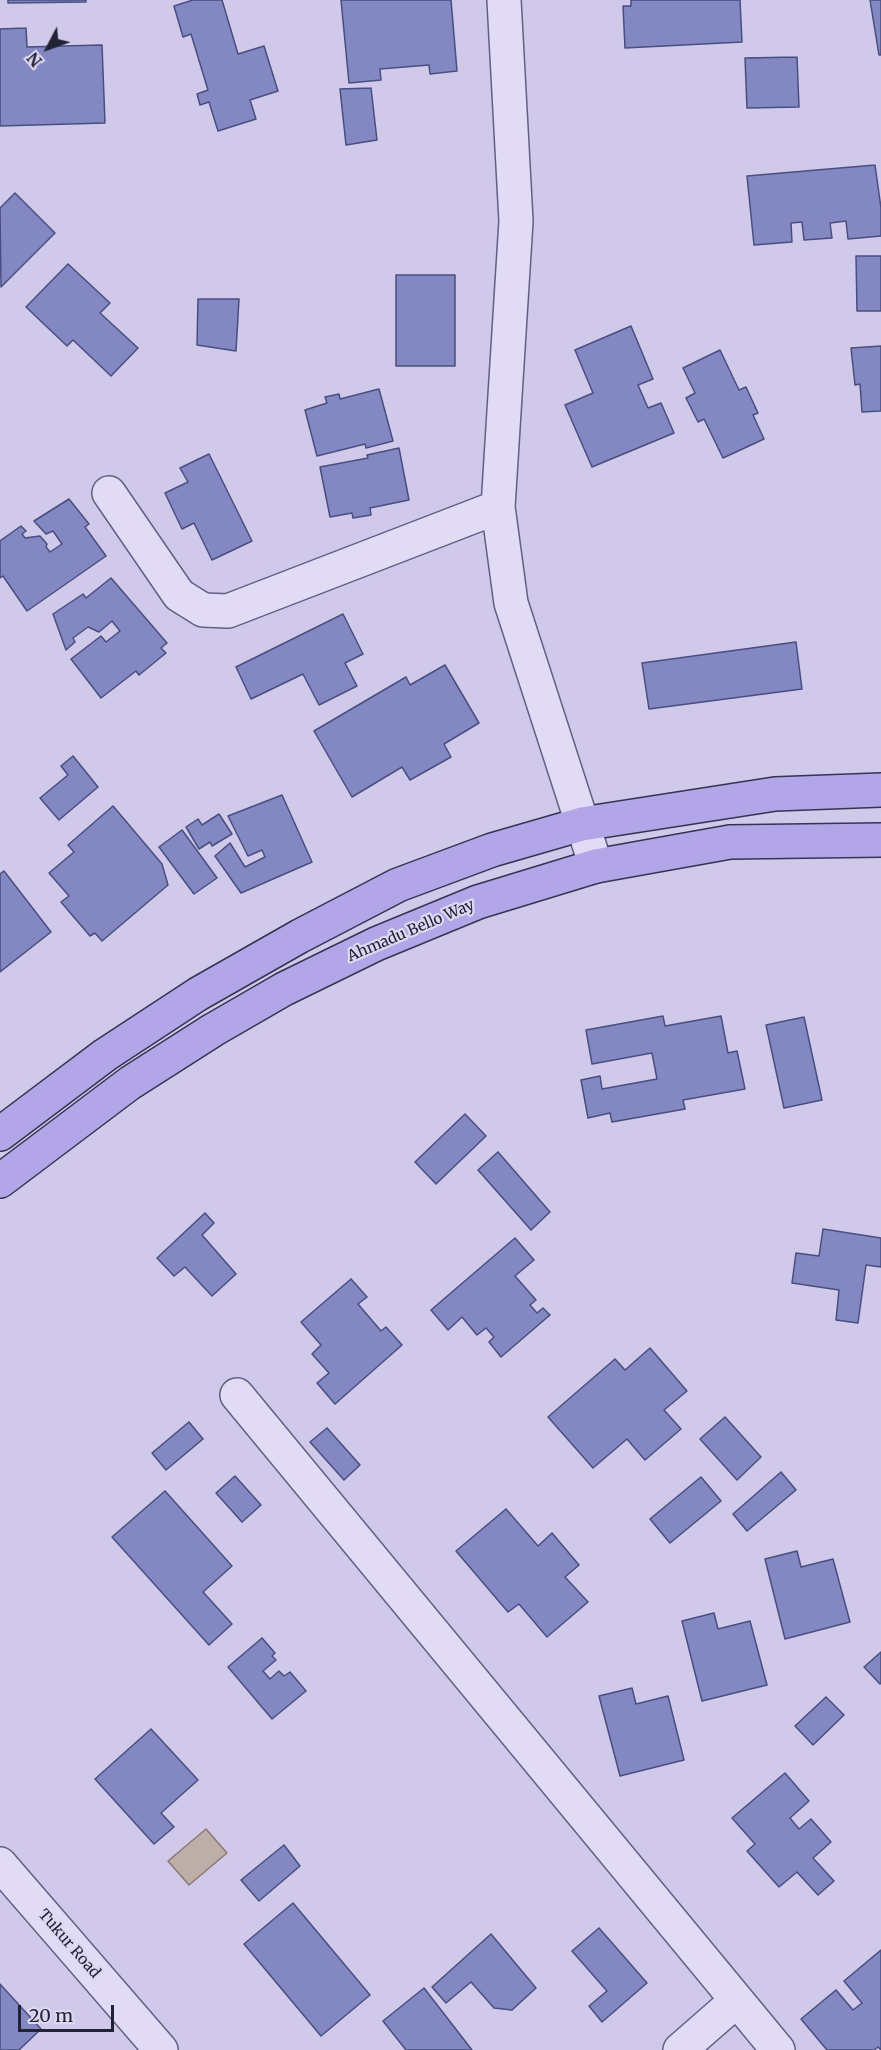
<!DOCTYPE html>
<style>
body{margin:0}
#map{position:relative;width:881px;height:2050px;overflow:hidden;background:#d0c9e9;font-family:Merriweather,serif}
canvas{display:block}
.north{position:absolute;left:18px;top:18px;width:60px;height:60px;-webkit-text-stroke:4px #ddd8f2;paint-order:stroke;rotate:229deg;font-size:16px;font-weight:700;line-height:24px;text-align:center;color:#212236}
.north::after{content:'';display:block;margin:auto;width:21px;height:27px;background:#212236;clip-path:polygon(50% 0,100% 100%,50% 72%,0 100%)}
.scale{position:absolute;left:18px;top:2005px;width:96px;height:27px;box-sizing:border-box;border:3px solid #212236;border-top:0;padding-left:8px;font-size:18px;line-height:21px;white-space:nowrap;color:#212236;-webkit-text-stroke:4px #ddd8f2;paint-order:stroke}
</style>
<div id="map">
<canvas width="881" height="2050"></canvas>
<div class="north">N</div>
<div class="scale">20 m</div>
</div>
<script>
const context = document.querySelector('canvas').getContext('2d');
context.lineJoin = 'round';
function fill(path, color) { context.fillStyle = color; context.fill(path, 'evenodd'); }
const toPath = rows => new Path2D(rows.map(r => 'M' + r).join(''));
function trace(path, color, width, dash) { context.strokeStyle = color; context.lineWidth = width; context.lineCap = dash ? 'butt' : 'round'; context.setLineDash(dash || []); context.stroke(path); }
function write(font, color, halo, rows, align = 'center') {
  context.font = font + ' Merriweather,serif'; context.lineWidth = 4.5; context.setLineDash([]); context.textBaseline = 'middle'; context.strokeStyle = halo; context.fillStyle = color; for (const [text, x, y, turn = 0] of rows) {
    context.save(); context.translate(x, y); context.rotate((+turn || 0) * Math.PI / 180); context.textAlign = isNaN(turn) ? turn : align; if (halo) context.strokeText(text, 0, 0); context.fillText(text, 0, 0); context.restore();
  }
}
const water = toPath([
 [206,1829,227,1853,189,1885,168,1861,206,1829]
]);
fill(water, '#beaea9');
trace(water, '#8c7871', 1.5);
const building = toPath([
 [8,0,86,0,86,2,8,3,8,0],
 [193,0,222,0,238,54,264,46,278,91,250,100,256,119,218,131,209,102,200,105,197,94,208,90,191,34,183,37,174,6,193,0],
 [341,0,451,0,457,71,430,74,429,65,380,69,381,80,349,83,341,0],
 [631,0,740,0,742,42,625,48,623,6,631,6,631,0],
 [870,0,881,0,881,55,879,55,870,0],
 [26,28,27,47,102,45,105,123,0,126,0,29,26,28],
 [797,57,799,107,747,108,745,58,797,57],
 [371,88,377,140,346,145,340,89,371,88],
 [875,165,881,208,881,236,848,239,846,221,830,223,832,238,804,240,802,222,791,223,792,242,754,245,747,176,875,165],
 [15,193,55,233,1,287,0,208,15,193],
 [856,256,881,256,881,311,857,311,856,256],
 [68,264,110,303,100,313,138,348,111,376,73,340,67,346,26,307,68,264],
 [396,275,455,275,455,366,396,366,396,275],
 [198,299,239,299,236,351,197,345,198,299],
 [631,326,653,379,638,385,648,408,661,403,674,433,592,467,565,405,593,393,575,350,631,326],
 [881,346,881,411,862,412,860,384,855,385,851,348,881,346],
 [720,350,739,390,746,387,758,413,753,415,764,439,723,458,704,419,698,422,686,398,695,393,683,368,720,350],
 [379,389,393,441,366,448,365,444,317,456,305,410,327,403,325,397,339,394,340,399,379,389],
 [399,448,409,500,370,508,371,515,353,518,352,513,330,517,320,467,368,458,367,455,399,448],
 [209,454,252,541,212,560,194,523,182,529,165,493,188,482,180,468,209,454],
 [69,499,89,524,85,527,106,556,27,611,3,576,0,578,0,541,21,526,26,531,22,534,25,538,40,536,47,544,46,547,50,552,62,544,53,531,46,534,34,521,69,499],
 [111,578,167,643,161,648,166,653,139,675,136,671,101,698,71,659,101,636,106,642,120,631,112,621,99,632,88,627,73,638,75,642,66,650,53,614,83,594,86,598,111,578],
 [343,614,363,654,345,663,357,686,319,705,303,674,251,699,236,667,343,614],
 [796,642,802,689,649,709,642,663,796,642],
 [445,665,479,723,444,744,451,757,410,780,402,767,352,797,314,731,406,677,410,685,445,665],
 [73,756,98,787,59,820,40,798,68,775,61,766,73,756],
 [282,795,312,862,241,893,215,856,230,843,245,867,265,857,262,850,248,856,228,816,282,795],
 [113,806,162,864,168,885,102,941,95,933,90,936,61,902,69,896,49,873,74,852,68,845,113,806],
 [219,814,232,834,212,846,210,842,199,849,186,827,198,819,202,825,219,814],
 [182,830,217,878,194,894,159,847,182,830],
 [4,871,51,932,0,972,0,874,4,871],
 [663,1016,665,1026,721,1016,728,1053,737,1051,745,1089,683,1100,685,1109,612,1122,610,1113,588,1118,581,1080,600,1076,602,1089,657,1079,652,1053,592,1064,586,1030,663,1016],
 [804,1017,822,1100,784,1108,766,1025,804,1017],
 [465,1114,486,1136,436,1184,415,1162,465,1114],
 [498,1152,550,1212,531,1230,478,1170,498,1152],
 [205,1213,214,1223,202,1235,236,1274,212,1296,185,1267,174,1276,157,1258,205,1213],
 [823,1229,881,1238,881,1267,866,1265,858,1323,836,1320,839,1290,792,1283,796,1253,819,1256,823,1229],
 [515,1238,534,1260,515,1276,536,1300,530,1305,537,1313,543,1308,550,1315,501,1357,489,1342,494,1337,486,1328,477,1335,462,1317,448,1330,431,1310,515,1238],
 [351,1279,367,1297,358,1304,381,1331,386,1327,402,1345,335,1404,317,1383,329,1373,312,1354,321,1345,301,1322,351,1279],
 [650,1348,687,1391,664,1410,681,1429,645,1460,627,1439,593,1468,548,1417,615,1359,625,1370,650,1348],
 [725,1417,761,1457,737,1480,700,1439,725,1417],
 [189,1422,203,1439,166,1470,152,1453,189,1422],
 [327,1428,360,1465,344,1480,310,1442,327,1428],
 [781,1472,796,1490,747,1531,733,1514,781,1472],
 [235,1476,261,1505,242,1522,216,1493,235,1476],
 [701,1477,721,1501,670,1543,650,1519,701,1477],
 [165,1491,232,1566,203,1592,232,1624,209,1645,112,1537,165,1491],
 [506,1509,538,1546,552,1533,579,1565,565,1577,588,1602,547,1637,519,1604,508,1612,456,1551,506,1509],
 [797,1551,801,1567,833,1559,850,1622,785,1639,765,1559,797,1551],
 [714,1613,718,1629,750,1621,767,1685,702,1701,682,1621,714,1613],
 [262,1638,275,1653,272,1656,276,1660,263,1671,270,1679,279,1671,284,1676,290,1672,306,1691,272,1719,228,1667,262,1638],
 [881,1652,881,1683,880,1684,864,1667,881,1652],
 [632,1688,636,1704,668,1696,684,1760,620,1776,599,1696,632,1688],
 [826,1697,844,1715,813,1745,795,1726,826,1697],
 [151,1729,198,1780,161,1813,174,1827,154,1844,95,1779,151,1729],
 [785,1773,809,1801,790,1818,799,1829,811,1819,831,1842,813,1858,834,1881,818,1895,797,1872,779,1887,747,1851,755,1844,732,1818,785,1773],
 [284,1845,300,1866,259,1901,241,1880,284,1845],
 [293,1903,370,1995,321,2036,244,1944,293,1903],
 [599,1928,647,1983,602,2022,589,2006,607,1991,572,1951,599,1928],
 [491,1934,536,1988,512,2010,494,2008,471,1982,446,2003,432,1987,491,1934],
 [881,1950,881,2050,878,2047,874,2050,827,2050,801,2019,836,1990,853,2010,862,2003,844,1981,881,1950],
 [0,1984,41,2029,19,2050,0,2050,0,1984],
 [424,1988,472,2050,406,2050,383,2021,424,1988]
]);
fill(building, '#8388c3');
trace(building, '#484e80', 1.5);
const minor = toPath([
 [504,0,516,221,498,507,511,603,596,866],
 [109,493,179,595,203,610,228,611,498,507],
 [237,1395,778,2050],
 [0,1864,161,2050],
 [680,2050,736,2001]
]);
const major = toPath([
 [0,1134,105,1055,198,994,300,936,398,885,492,850,582,824,775,794,881,790],
 [0,1181,130,1083,213,1030,284,989,376,944,478,902,596,866,730,842,881,840]
]);
trace(minor, '#616084', 36);
trace(major, '#333452', 36);
trace(minor, '#e1dbf5', 33);
trace(major, '#b3a6e8', 33);
write('15px', '#212236', '#ddd8f2', [
 ["Ahmadu Bello Way",411,931,-23],
 ["Tukur Road",69,1944,49]
]);
</script>
